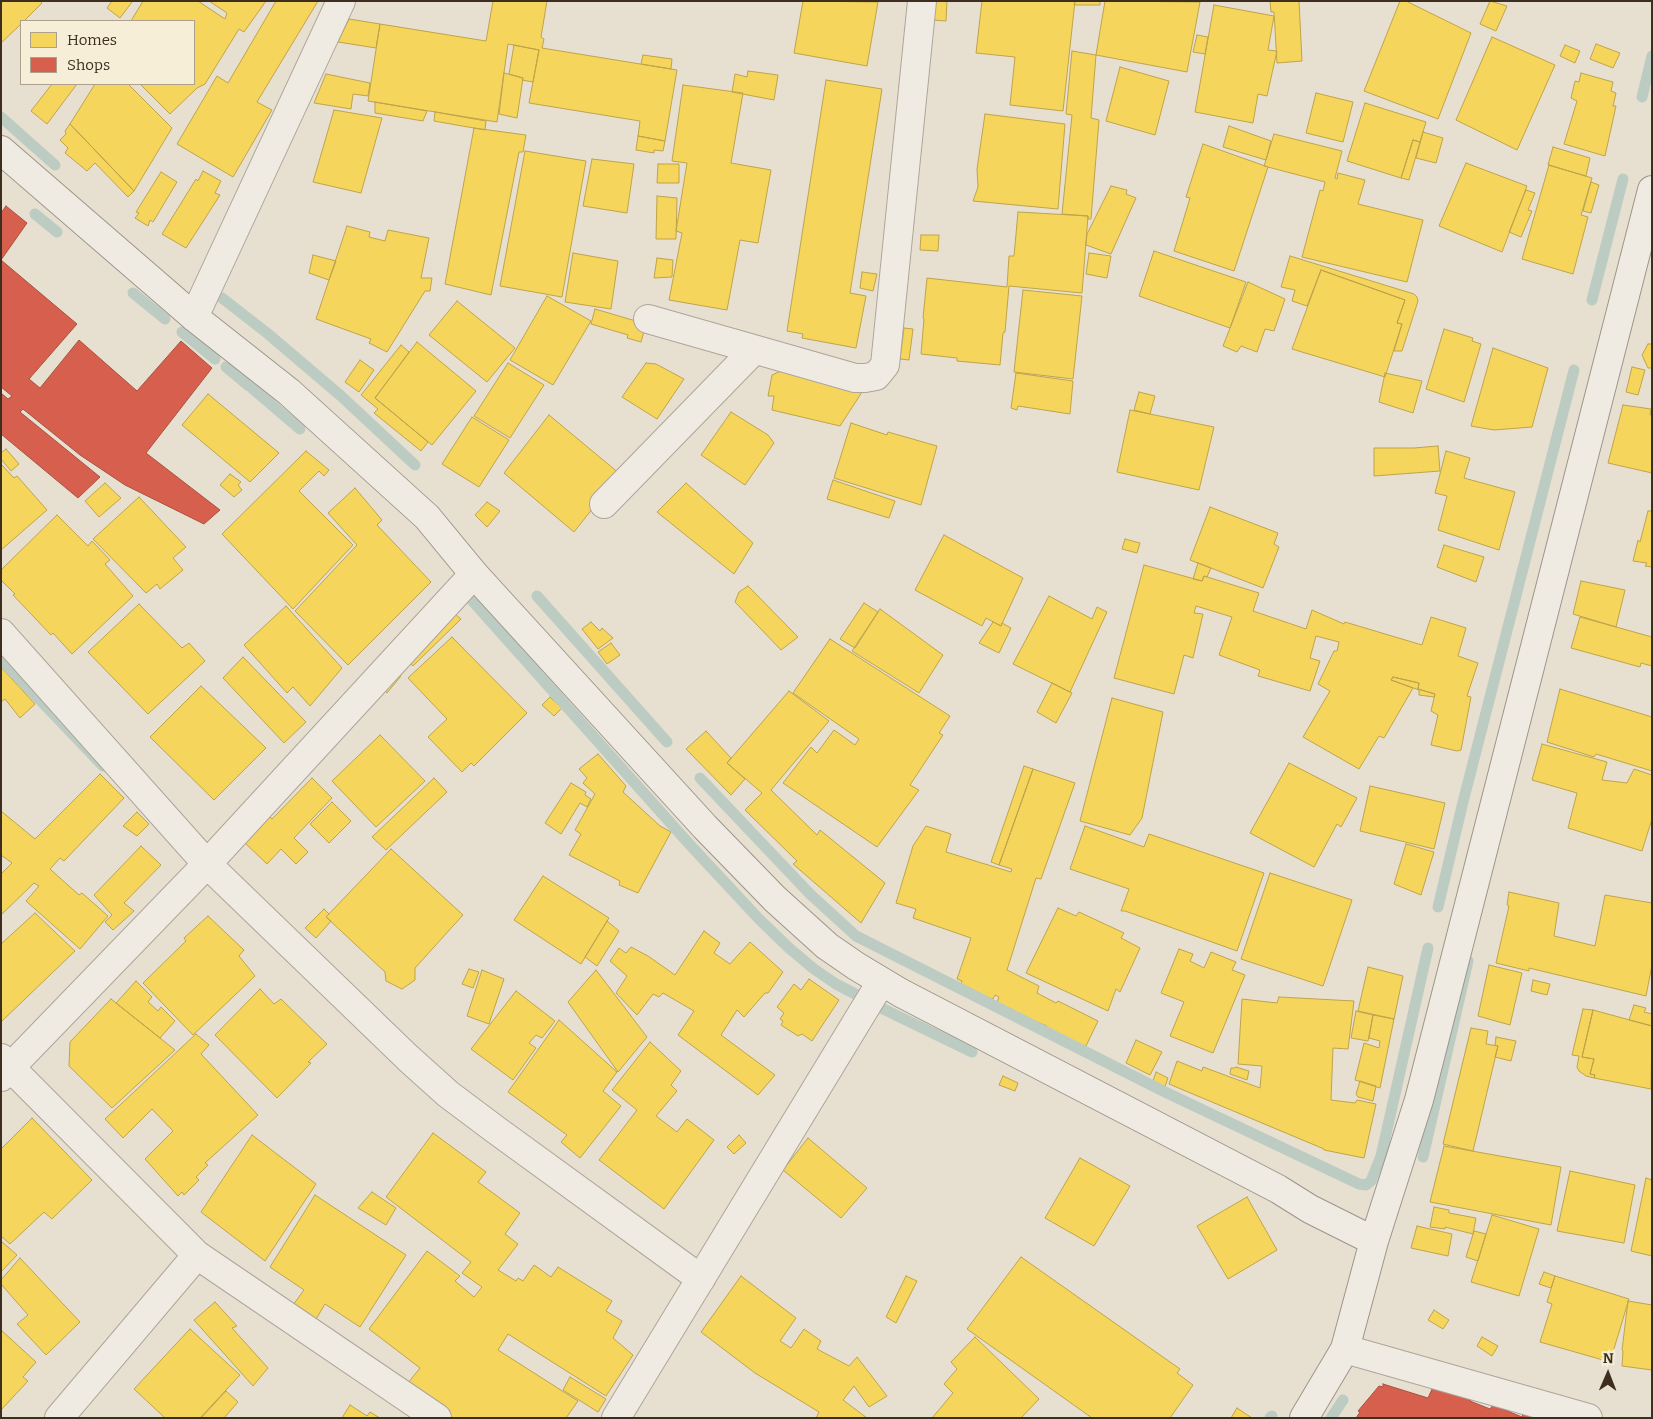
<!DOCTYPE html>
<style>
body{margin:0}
#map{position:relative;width:1653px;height:1419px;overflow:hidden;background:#e7e0d1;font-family:Bitter,serif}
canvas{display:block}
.frame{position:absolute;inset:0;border:2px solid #3d2e20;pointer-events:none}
.legend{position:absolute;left:20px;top:20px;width:175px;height:65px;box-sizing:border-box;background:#f7eed8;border:1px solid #ada18e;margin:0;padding:6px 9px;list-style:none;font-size:15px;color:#3d2e20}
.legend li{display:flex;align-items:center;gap:10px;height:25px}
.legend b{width:25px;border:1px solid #ada18e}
.north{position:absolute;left:1583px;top:1349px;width:50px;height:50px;-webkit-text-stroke:4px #f7eed8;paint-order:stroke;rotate:1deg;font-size:14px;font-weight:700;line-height:20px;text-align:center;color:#3d2e20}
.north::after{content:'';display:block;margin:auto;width:18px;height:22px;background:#3d2e20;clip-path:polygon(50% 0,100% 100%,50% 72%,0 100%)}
</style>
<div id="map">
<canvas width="1653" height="1419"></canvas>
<div class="frame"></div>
<ul class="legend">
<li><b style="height:14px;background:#f6d55c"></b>Homes</li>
<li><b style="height:14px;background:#d6604d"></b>Shops</li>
</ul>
<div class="north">N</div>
</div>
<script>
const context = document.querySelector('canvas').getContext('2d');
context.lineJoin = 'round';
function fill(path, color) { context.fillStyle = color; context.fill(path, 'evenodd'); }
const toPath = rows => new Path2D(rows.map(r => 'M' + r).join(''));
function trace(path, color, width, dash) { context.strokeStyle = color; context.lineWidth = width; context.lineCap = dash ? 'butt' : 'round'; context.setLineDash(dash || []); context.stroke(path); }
const homes = toPath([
 [1,1,40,1,42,3,24,21,21,21,21,24,1,43,1,1],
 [112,1,132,1,132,2,120,18,107,8,112,1],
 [143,1,198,1,225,19,227,13,209,1,266,1,244,32,239,29,205,84,197,88,170,114,140,84,194,84,194,21,131,21,143,1],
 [276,1,318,1,257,102,272,110,233,177,177,144,217,76,228,83,276,1],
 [493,1,547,1,541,37,544,39,542,48,677,70,665,141,638,136,640,121,529,103,539,50,508,44,497,122,368,101,380,24,486,41,493,1],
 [803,1,878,2,867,66,794,53,803,1],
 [934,1,947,1,946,21,933,20,934,1],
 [982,1,1075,1,1063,111,1010,105,1015,57,976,53,982,1],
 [1075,1,1100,1,1100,5,1074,5,1075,1],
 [1105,1,1200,2,1187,72,1096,55,1105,1],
 [1270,1,1299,1,1302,61,1277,63,1274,12,1271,12,1270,1],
 [1400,1,1406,1,1471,33,1438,119,1364,91,1400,1],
 [1490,1,1507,6,1496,31,1480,24,1490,1],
 [1214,5,1274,16,1268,50,1277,51,1267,96,1258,94,1253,123,1195,112,1214,5],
 [349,19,380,24,376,48,338,42,349,19],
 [1197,35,1208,37,1205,54,1193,52,1197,35],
 [1492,37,1555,65,1517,150,1456,120,1492,37],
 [1596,44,1620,53,1613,68,1590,59,1596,44],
 [514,45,539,50,533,82,522,80,523,78,509,74,514,45],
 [1565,45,1580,51,1575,63,1560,56,1565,45],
 [1072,51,1096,55,1091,118,1099,120,1091,219,1088,219,1088,216,1062,214,1072,115,1066,114,1072,51],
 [643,55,672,59,671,69,641,64,643,55],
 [1120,67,1169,81,1155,135,1106,121,1120,67],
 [748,71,778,75,774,100,732,92,735,74,747,77,748,71],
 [504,73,523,78,517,118,499,114,504,73],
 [1581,73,1613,82,1611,91,1616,93,1613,106,1616,106,1605,156,1564,144,1577,101,1571,98,1575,81,1579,82,1581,73],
 [326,74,370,83,368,96,353,94,351,109,314,103,326,74],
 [826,80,882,89,850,293,866,296,856,348,802,338,803,334,787,331,826,80],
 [52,84,77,84,47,124,31,111,52,84],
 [95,84,128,84,172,128,134,191,70,124,95,84],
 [683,85,743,93,731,163,771,170,758,243,740,240,727,310,669,300,682,233,676,231,687,163,672,161,683,85],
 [1316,93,1353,102,1343,142,1306,133,1316,93],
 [375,102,427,111,423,121,375,113,375,102],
 [1365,103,1426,122,1420,142,1413,140,1401,178,1347,161,1365,103],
 [334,110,382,118,361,193,313,182,334,110],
 [435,112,486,121,485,130,434,121,435,112],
 [985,114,1065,124,1058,209,973,201,978,187,977,169,985,114],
 [70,124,134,191,128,197,95,163,87,171,65,153,68,148,60,140,66,134,65,131,70,124],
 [1229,126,1271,141,1266,160,1223,147,1229,126],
 [474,128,526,135,523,152,519,152,491,295,445,284,474,128],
 [1423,132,1443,138,1436,163,1416,158,1423,132],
 [1274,134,1342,151,1335,178,1337,179,1338,173,1365,180,1358,204,1423,220,1407,282,1302,257,1320,190,1323,191,1325,182,1264,166,1274,134],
 [638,136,665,141,663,151,654,150,654,153,636,150,638,136],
 [1413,140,1420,142,1409,180,1401,178,1413,140],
 [1203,144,1268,167,1234,271,1174,251,1190,198,1186,197,1203,144],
 [1553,147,1590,158,1586,176,1548,165,1553,147],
 [525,151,586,161,562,297,500,286,525,151],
 [592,159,634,164,627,213,583,206,592,159],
 [1466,163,1527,186,1502,252,1439,226,1466,163],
 [658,164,679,164,679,183,657,183,658,164],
 [1549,165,1592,178,1581,215,1588,217,1573,274,1522,259,1549,165],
 [203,171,221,181,215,193,220,195,186,248,162,234,196,179,198,181,203,171],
 [161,172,177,182,153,222,150,220,148,226,135,218,139,213,136,212,161,172],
 [1591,182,1599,185,1591,213,1583,211,1591,182],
 [1111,186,1127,190,1126,194,1136,198,1111,254,1086,245,1087,234,1111,186],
 [1526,190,1535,193,1528,210,1532,211,1521,237,1509,232,1526,190],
 [657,196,677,198,676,239,656,239,657,196],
 [1018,212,1088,216,1082,293,1009,286,1005,332,1003,333,1000,365,957,361,957,358,921,354,924,319,923,318,927,278,1007,287,1009,256,1014,256,1018,212],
 [347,226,370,232,369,237,385,241,388,230,429,238,421,278,432,278,430,291,425,291,387,352,369,343,371,339,316,319,347,226],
 [921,235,939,235,938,251,920,250,921,235],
 [1154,251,1246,282,1230,328,1139,296,1154,251],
 [573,253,618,261,611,309,565,302,573,253],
 [1089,253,1111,256,1107,278,1086,274,1089,253],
 [313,255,336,261,329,280,309,273,313,255],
 [1290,256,1414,294,1417,297,1418,301,1402,351,1394,351,1402,324,1397,323,1405,300,1321,270,1307,306,1292,301,1295,290,1281,287,1290,256],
 [657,258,673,260,672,277,654,278,657,258],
 [1321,270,1405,300,1397,323,1402,324,1385,377,1292,349,1321,270],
 [862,272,877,274,873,291,860,288,862,272],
 [1248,282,1285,299,1274,331,1265,329,1257,352,1241,346,1237,352,1223,346,1248,282],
 [1023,290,1082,296,1073,379,1014,372,1023,290],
 [547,296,591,321,553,385,510,360,547,296],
 [457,301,515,348,487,382,429,335,457,301],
 [595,309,646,324,641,342,627,338,628,335,591,324,595,309],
 [904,328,913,329,909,360,900,359,904,328],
 [1444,329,1473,338,1472,341,1481,344,1464,402,1426,389,1444,329],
 [417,342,476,391,432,445,375,398,417,342],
 [1648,344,1652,344,1652,368,1648,368,1642,355,1648,344],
 [401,345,409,352,375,398,428,442,421,451,374,413,378,409,361,395,401,345],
 [1493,348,1548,368,1532,427,1494,430,1471,426,1493,348],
 [360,360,374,370,359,392,345,382,360,360],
 [508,363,544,385,510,438,474,416,508,363],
 [646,363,656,364,684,379,657,419,622,397,646,363],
 [1632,367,1645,370,1638,395,1626,392,1632,367],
 [783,370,864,389,840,426,772,410,774,396,768,396,772,375,783,370],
 [1016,373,1073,381,1070,414,1018,406,1017,410,1011,408,1016,373],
 [1385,373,1422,381,1413,413,1379,402,1385,373],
 [1139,392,1155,396,1150,414,1134,410,1139,392],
 [208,394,279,453,250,482,182,425,208,394],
 [1623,405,1651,409,1650,415,1652,415,1652,473,1608,463,1623,405],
 [1130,410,1214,427,1199,490,1117,472,1130,410],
 [731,412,768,435,774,443,745,485,701,455,731,412],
 [549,415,620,474,574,532,504,473,549,415],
 [472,417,509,440,479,487,442,464,472,417],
 [851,423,887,435,888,432,937,446,921,505,834,478,851,423],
 [1438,446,1440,471,1374,476,1374,448,1414,448,1438,446],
 [6,449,19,464,11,471,1,459,1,453,6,449],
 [306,451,329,470,324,476,319,471,299,491,353,545,293,609,222,534,306,451],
 [1446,451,1470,458,1464,478,1515,492,1499,550,1438,530,1447,496,1435,493,1446,451],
 [1,464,14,478,17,476,47,510,1,550,1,464],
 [230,474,241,482,238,485,242,490,234,497,220,485,230,474],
 [833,480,895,501,889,518,827,499,833,480],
 [105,483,121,498,99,517,85,501,105,483],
 [686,483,753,543,734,574,657,512,686,483],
 [355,488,382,520,377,525,431,582,348,665,295,611,357,545,328,513,355,488],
 [139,497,186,547,173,558,183,570,160,589,157,584,146,593,93,539,139,497],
 [487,502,500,511,487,527,475,515,487,502],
 [1210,507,1278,533,1274,544,1279,547,1263,588,1190,560,1210,507],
 [1648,511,1652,511,1652,567,1645,566,1647,563,1633,561,1638,540,1640,542,1648,511],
 [57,515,88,546,92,541,110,560,105,564,133,596,72,654,53,633,51,635,13,595,15,594,1,580,1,570,57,515],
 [944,535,1023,578,1001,626,986,618,982,626,915,590,944,535],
 [1125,539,1140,543,1137,553,1122,549,1125,539],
 [1444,545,1484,557,1476,582,1437,567,1444,545],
 [1198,563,1211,568,1207,577,1204,576,1202,581,1193,579,1198,563],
 [1144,565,1202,581,1204,576,1259,593,1253,611,1306,629,1312,610,1344,624,1345,622,1422,645,1431,617,1466,628,1458,656,1478,663,1467,696,1471,697,1461,750,1457,751,1431,745,1438,715,1431,711,1435,694,1418,689,1419,683,1393,677,1391,680,1413,688,1384,738,1379,736,1359,769,1303,737,1330,691,1318,684,1334,651,1337,651,1339,642,1316,636,1310,658,1320,661,1310,691,1258,676,1260,670,1219,655,1232,617,1196,606,1194,613,1203,614,1193,658,1184,655,1174,694,1114,678,1144,565],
 [1581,581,1625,590,1616,627,1573,614,1581,581],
 [748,586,798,637,781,650,735,602,739,592,748,586],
 [1049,596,1092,619,1097,607,1107,612,1070,692,1013,664,1049,596],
 [864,603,878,612,855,648,840,639,864,603],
 [139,604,182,648,189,643,205,661,148,714,88,652,139,604],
 [286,606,342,668,310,706,293,687,287,693,244,645,286,606],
 [880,609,943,655,919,693,852,651,880,609],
 [454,613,461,619,413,666,405,658,454,613],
 [1580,617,1652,637,1652,666,1641,663,1640,667,1571,648,1580,617],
 [591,622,600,631,602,628,613,638,598,649,582,629,591,622],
 [993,622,1001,626,1002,623,1011,628,999,653,979,643,993,622],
 [452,637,527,713,474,766,471,763,462,772,428,737,447,719,408,678,452,637],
 [830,639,950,716,939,733,943,735,910,785,919,790,877,847,783,783,811,747,817,753,834,730,855,745,859,739,793,693,830,639],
 [611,643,620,655,607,664,598,652,611,643],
 [243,657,306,722,284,743,223,678,243,657],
 [1,667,35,704,20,718,5,699,1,702,1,667],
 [394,669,401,676,387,693,379,685,394,669],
 [1393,677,1419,683,1418,689,1435,694,1434,697,1419,695,1419,690,1391,680,1393,677],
 [1052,683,1072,693,1056,723,1037,712,1052,683],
 [201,686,266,748,214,800,150,737,201,686],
 [1560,689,1652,717,1652,771,1596,754,1594,757,1547,742,1560,689],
 [789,691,829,721,771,790,817,835,820,830,885,883,861,923,793,864,797,861,745,810,762,793,727,763,789,691],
 [550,697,562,708,554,716,542,705,550,697],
 [1112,698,1163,712,1142,818,1130,835,1080,821,1112,698],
 [706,731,731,758,727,763,745,779,731,795,686,749,706,731],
 [380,735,425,781,376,827,332,781,380,735],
 [1542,744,1607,762,1602,780,1627,783,1634,769,1652,775,1652,819,1642,851,1568,828,1577,793,1532,780,1542,744],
 [598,754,626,786,623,792,660,826,671,832,638,893,619,885,620,881,569,855,581,834,575,830,595,794,583,783,587,778,579,769,598,754],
 [1289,763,1357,798,1341,827,1337,824,1314,867,1250,833,1289,763],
 [1024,766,1033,769,999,865,991,862,1024,766],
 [1033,769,1075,783,1041,879,1036,878,1007,970,1039,986,1037,993,1056,1003,1058,1001,1098,1021,1085,1048,1045,1030,1047,1026,1013,1012,1012,1010,997,1002,999,997,995,995,993,999,959,989,962,981,957,979,971,938,913,918,916,909,896,903,913,846,926,826,951,834,946,852,1011,872,1012,869,999,865,1033,769],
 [100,774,124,798,64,861,60,858,50,869,79,895,82,893,108,916,80,949,26,901,39,886,34,883,1,915,1,874,12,863,1,855,1,811,35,839,100,774],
 [312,778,332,798,294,838,308,852,296,864,281,849,267,864,244,842,269,816,272,819,312,778],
 [434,778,447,792,386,850,372,837,434,778],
 [571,783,586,792,585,795,591,799,587,807,580,803,561,834,545,823,571,783],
 [1370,786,1445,803,1434,849,1360,831,1370,786],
 [332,802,351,821,329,843,310,824,332,802],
 [137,812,149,824,137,836,123,826,137,812],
 [1085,826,1144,847,1149,834,1264,873,1237,951,1125,911,1121,911,1129,889,1070,869,1085,826],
 [1406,844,1434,852,1421,895,1394,884,1406,844],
 [141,846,161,865,124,903,134,911,113,930,105,922,112,915,94,895,141,846],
 [391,849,463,915,415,968,415,980,402,989,386,981,385,972,326,917,391,849],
 [1270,873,1352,900,1323,986,1241,959,1270,873],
 [543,876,609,918,581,964,514,920,543,876],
 [1509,892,1559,903,1554,936,1595,946,1605,895,1652,903,1652,965,1646,996,1529,968,1529,971,1496,963,1509,906,1507,905,1509,892],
 [1058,908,1076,916,1079,912,1124,933,1121,938,1140,948,1120,992,1116,989,1108,1011,1026,973,1058,908],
 [324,909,329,914,326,917,331,921,316,938,305,928,324,909],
 [35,913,75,951,1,1022,1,944,35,913],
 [208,916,244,950,239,956,255,976,193,1035,143,983,186,941,184,938,208,916],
 [607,921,619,931,597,966,585,957,607,921],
 [704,931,720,943,714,953,730,964,750,942,783,972,768,993,765,993,744,1017,737,1010,721,1035,775,1075,758,1095,678,1035,694,1011,663,993,659,997,653,994,637,1015,616,993,627,976,610,961,619,948,626,953,631,947,648,956,675,975,704,931],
 [1179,949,1193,954,1190,961,1204,968,1211,952,1236,962,1232,970,1245,975,1213,1053,1170,1036,1184,1002,1161,993,1179,949],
 [1489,965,1522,973,1510,1025,1478,1016,1489,965],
 [1368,967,1403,976,1394,1019,1358,1011,1368,967],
 [469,969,479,972,473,988,462,984,469,969],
 [482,970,504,979,489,1024,467,1016,482,970],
 [596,970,647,1037,618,1072,568,1002,596,970],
 [809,979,839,1000,812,1041,802,1034,798,1036,781,1025,783,1021,780,1019,784,1013,777,1007,794,984,801,990,809,979],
 [1533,980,1550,984,1547,995,1531,991,1533,980],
 [136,981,152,997,148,1002,158,1011,161,1007,175,1021,160,1038,116,1003,136,981],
 [260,989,274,1004,281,999,327,1044,308,1062,311,1063,277,1098,215,1035,260,989],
 [516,991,555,1021,542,1038,536,1035,529,1043,536,1048,513,1080,471,1049,516,991],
 [1279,997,1354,1001,1348,1049,1333,1048,1331,1100,1355,1103,1357,1100,1376,1104,1364,1158,1324,1150,1324,1149,1169,1084,1177,1061,1202,1071,1203,1067,1260,1088,1262,1066,1238,1064,1242,999,1277,1003,1279,997],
 [111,999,175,1050,112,1108,69,1066,70,1042,111,999],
 [1634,1005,1646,1008,1644,1012,1652,1014,1652,1026,1629,1020,1634,1005],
 [1583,1009,1593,1010,1582,1057,1594,1059,1590,1074,1595,1075,1594,1078,1586,1076,1579,1071,1577,1067,1579,1056,1572,1055,1583,1009],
 [1593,1010,1652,1026,1651,1089,1594,1078,1595,1075,1590,1074,1594,1059,1582,1057,1593,1010],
 [1356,1011,1373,1015,1368,1041,1351,1038,1356,1011],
 [1373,1015,1394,1019,1380,1088,1355,1080,1364,1043,1379,1048,1380,1041,1369,1038,1373,1015],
 [559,1020,617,1072,603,1091,621,1106,580,1158,561,1142,567,1135,508,1092,559,1020],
 [1471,1028,1488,1031,1486,1044,1498,1046,1473,1151,1443,1144,1471,1028],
 [196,1034,209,1045,201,1054,258,1115,205,1163,208,1165,196,1177,199,1180,184,1195,182,1192,178,1196,145,1159,173,1131,152,1109,123,1138,105,1119,196,1034],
 [1496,1037,1516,1041,1511,1061,1495,1057,1498,1046,1495,1045,1496,1037],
 [1136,1040,1162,1052,1150,1075,1126,1063,1136,1040],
 [650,1042,681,1071,671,1085,677,1091,656,1116,677,1132,687,1119,714,1140,664,1209,599,1160,637,1110,612,1090,650,1042],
 [1236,1067,1249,1071,1247,1080,1230,1074,1231,1068,1235,1068,1236,1067],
 [1156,1072,1168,1078,1164,1089,1152,1084,1156,1072],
 [1003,1076,1018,1083,1015,1091,999,1085,1003,1076],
 [1360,1081,1376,1086,1373,1101,1358,1097,1356,1094,1360,1081],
 [32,1118,92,1180,52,1219,44,1212,10,1244,1,1236,1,1149,32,1118],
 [433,1133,486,1172,478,1182,520,1213,505,1234,518,1244,498,1270,516,1281,518,1278,523,1281,534,1265,551,1277,558,1267,612,1301,606,1311,622,1321,613,1338,633,1355,606,1396,508,1334,498,1350,578,1401,566,1418,450,1418,404,1388,420,1368,369,1329,427,1251,460,1276,455,1281,474,1297,482,1287,462,1273,471,1262,386,1197,433,1133],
 [252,1135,316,1184,265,1261,201,1212,252,1135],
 [739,1135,746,1143,734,1154,727,1147,739,1135],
 [808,1138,867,1188,841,1218,783,1170,808,1138],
 [1444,1146,1561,1167,1551,1225,1430,1202,1444,1146],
 [1080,1158,1130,1186,1094,1246,1045,1218,1080,1158],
 [1570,1171,1635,1185,1624,1243,1557,1231,1570,1171],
 [1646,1178,1652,1180,1652,1256,1631,1251,1646,1178],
 [372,1192,396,1208,386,1225,358,1208,372,1192],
 [315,1195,406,1255,360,1327,325,1304,315,1321,293,1305,304,1290,270,1267,315,1195],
 [1247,1197,1277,1250,1228,1279,1197,1226,1247,1197],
 [1434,1207,1449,1210,1449,1213,1476,1218,1473,1234,1445,1227,1445,1229,1430,1227,1434,1207],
 [1492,1215,1539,1229,1519,1296,1471,1282,1492,1215],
 [1417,1226,1452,1234,1448,1256,1411,1248,1417,1226],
 [1474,1231,1486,1234,1478,1261,1466,1257,1474,1231],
 [1,1241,17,1255,1,1272,1,1241],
 [1021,1257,1180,1369,1177,1373,1193,1385,1170,1418,1092,1418,967,1329,1021,1257],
 [20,1258,80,1322,46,1355,17,1324,28,1315,1,1284,1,1280,20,1258],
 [1544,1272,1555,1276,1551,1288,1539,1284,1544,1272],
 [741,1276,796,1318,780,1341,791,1348,804,1329,821,1341,817,1349,849,1366,857,1357,887,1396,869,1407,854,1386,843,1400,867,1418,816,1418,819,1412,755,1373,701,1332,741,1276],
 [906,1276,917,1281,896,1323,886,1317,906,1276],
 [1555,1276,1629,1299,1610,1362,1540,1342,1552,1304,1547,1302,1555,1276],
 [1628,1301,1652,1305,1652,1370,1622,1366,1623,1351,1622,1350,1628,1301],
 [215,1302,237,1326,232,1328,268,1368,253,1386,194,1320,215,1302],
 [1434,1310,1449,1320,1443,1329,1428,1320,1434,1310],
 [190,1329,240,1375,200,1418,165,1418,134,1389,190,1329],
 [1,1330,36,1362,23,1377,28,1381,1,1410,1,1330],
 [975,1337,1039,1399,1021,1418,932,1418,953,1393,944,1384,957,1369,951,1362,975,1337],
 [1482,1337,1498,1346,1492,1356,1477,1346,1482,1337],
 [570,1377,606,1399,598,1412,563,1390,570,1377],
 [226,1391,238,1402,224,1418,201,1418,226,1391],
 [350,1405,367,1416,370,1412,380,1418,342,1418,350,1405],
 [1237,1408,1252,1418,1231,1418,1237,1408]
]);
fill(homes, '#f6d55c');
trace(homes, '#bea34a', 1);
const shops = toPath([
 [6,206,27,223,1,260,1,213,6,206],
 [1,260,77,324,29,379,40,388,79,340,137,391,181,341,212,368,146,453,220,510,204,524,125,485,80,455,23,409,20,412,100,477,78,498,1,434,1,393,8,399,12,396,1,387,1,260],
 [1383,1384,1428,1398,1433,1387,1471,1399,1470,1401,1490,1409,1493,1405,1522,1417,1524,1410,1537,1418,1356,1418,1360,1412,1358,1411,1379,1386,1383,1387,1383,1384]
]);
fill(shops, '#d6604d');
trace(shops, '#a85140', 1);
trace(toPath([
 [1642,97,1652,56],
 [1,117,55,165],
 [35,214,57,232],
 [133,293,165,319],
 [222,298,267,333,341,396,415,465],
 [1592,300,1623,179],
 [182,332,215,359],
 [226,367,249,386],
 [253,389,300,429],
 [537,596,667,742],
 [469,597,691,846,759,919,789,948,814,969,836,984,861,997],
 [1,659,103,766],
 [700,778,810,894,856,936,1165,1092,1359,1184,1366,1185,1371,1181,1381,1156,1428,948],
 [1438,907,1463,802,1574,370],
 [873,1004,972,1052],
 [1423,1157,1468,961],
 [1270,1418,1272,1416],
 [1331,1418,1343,1400]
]), '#bcccc2', 11);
const minor = toPath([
 [194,317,341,1],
 [648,319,855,378,865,378,876,376,885,365,922,1],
 [604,504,754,350],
 [1,633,207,864,408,1058,448,1094,496,1130,701,1279],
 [1,1058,197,1255,437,1418],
 [1,1077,207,864,474,574],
 [1345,1349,1588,1418],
 [59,1418,197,1255],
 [616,1418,881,982]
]);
const secondary = toPath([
 [1,150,194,317,289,392,427,517,474,574,705,827,775,899,827,946,856,966,901,993,1278,1189,1310,1209,1374,1241],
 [1304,1418,1345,1349,1374,1241,1419,1100,1652,190]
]);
trace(minor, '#ada599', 30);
trace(secondary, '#9c958a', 30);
trace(minor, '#efebe3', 28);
trace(secondary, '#efebe3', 28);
</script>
